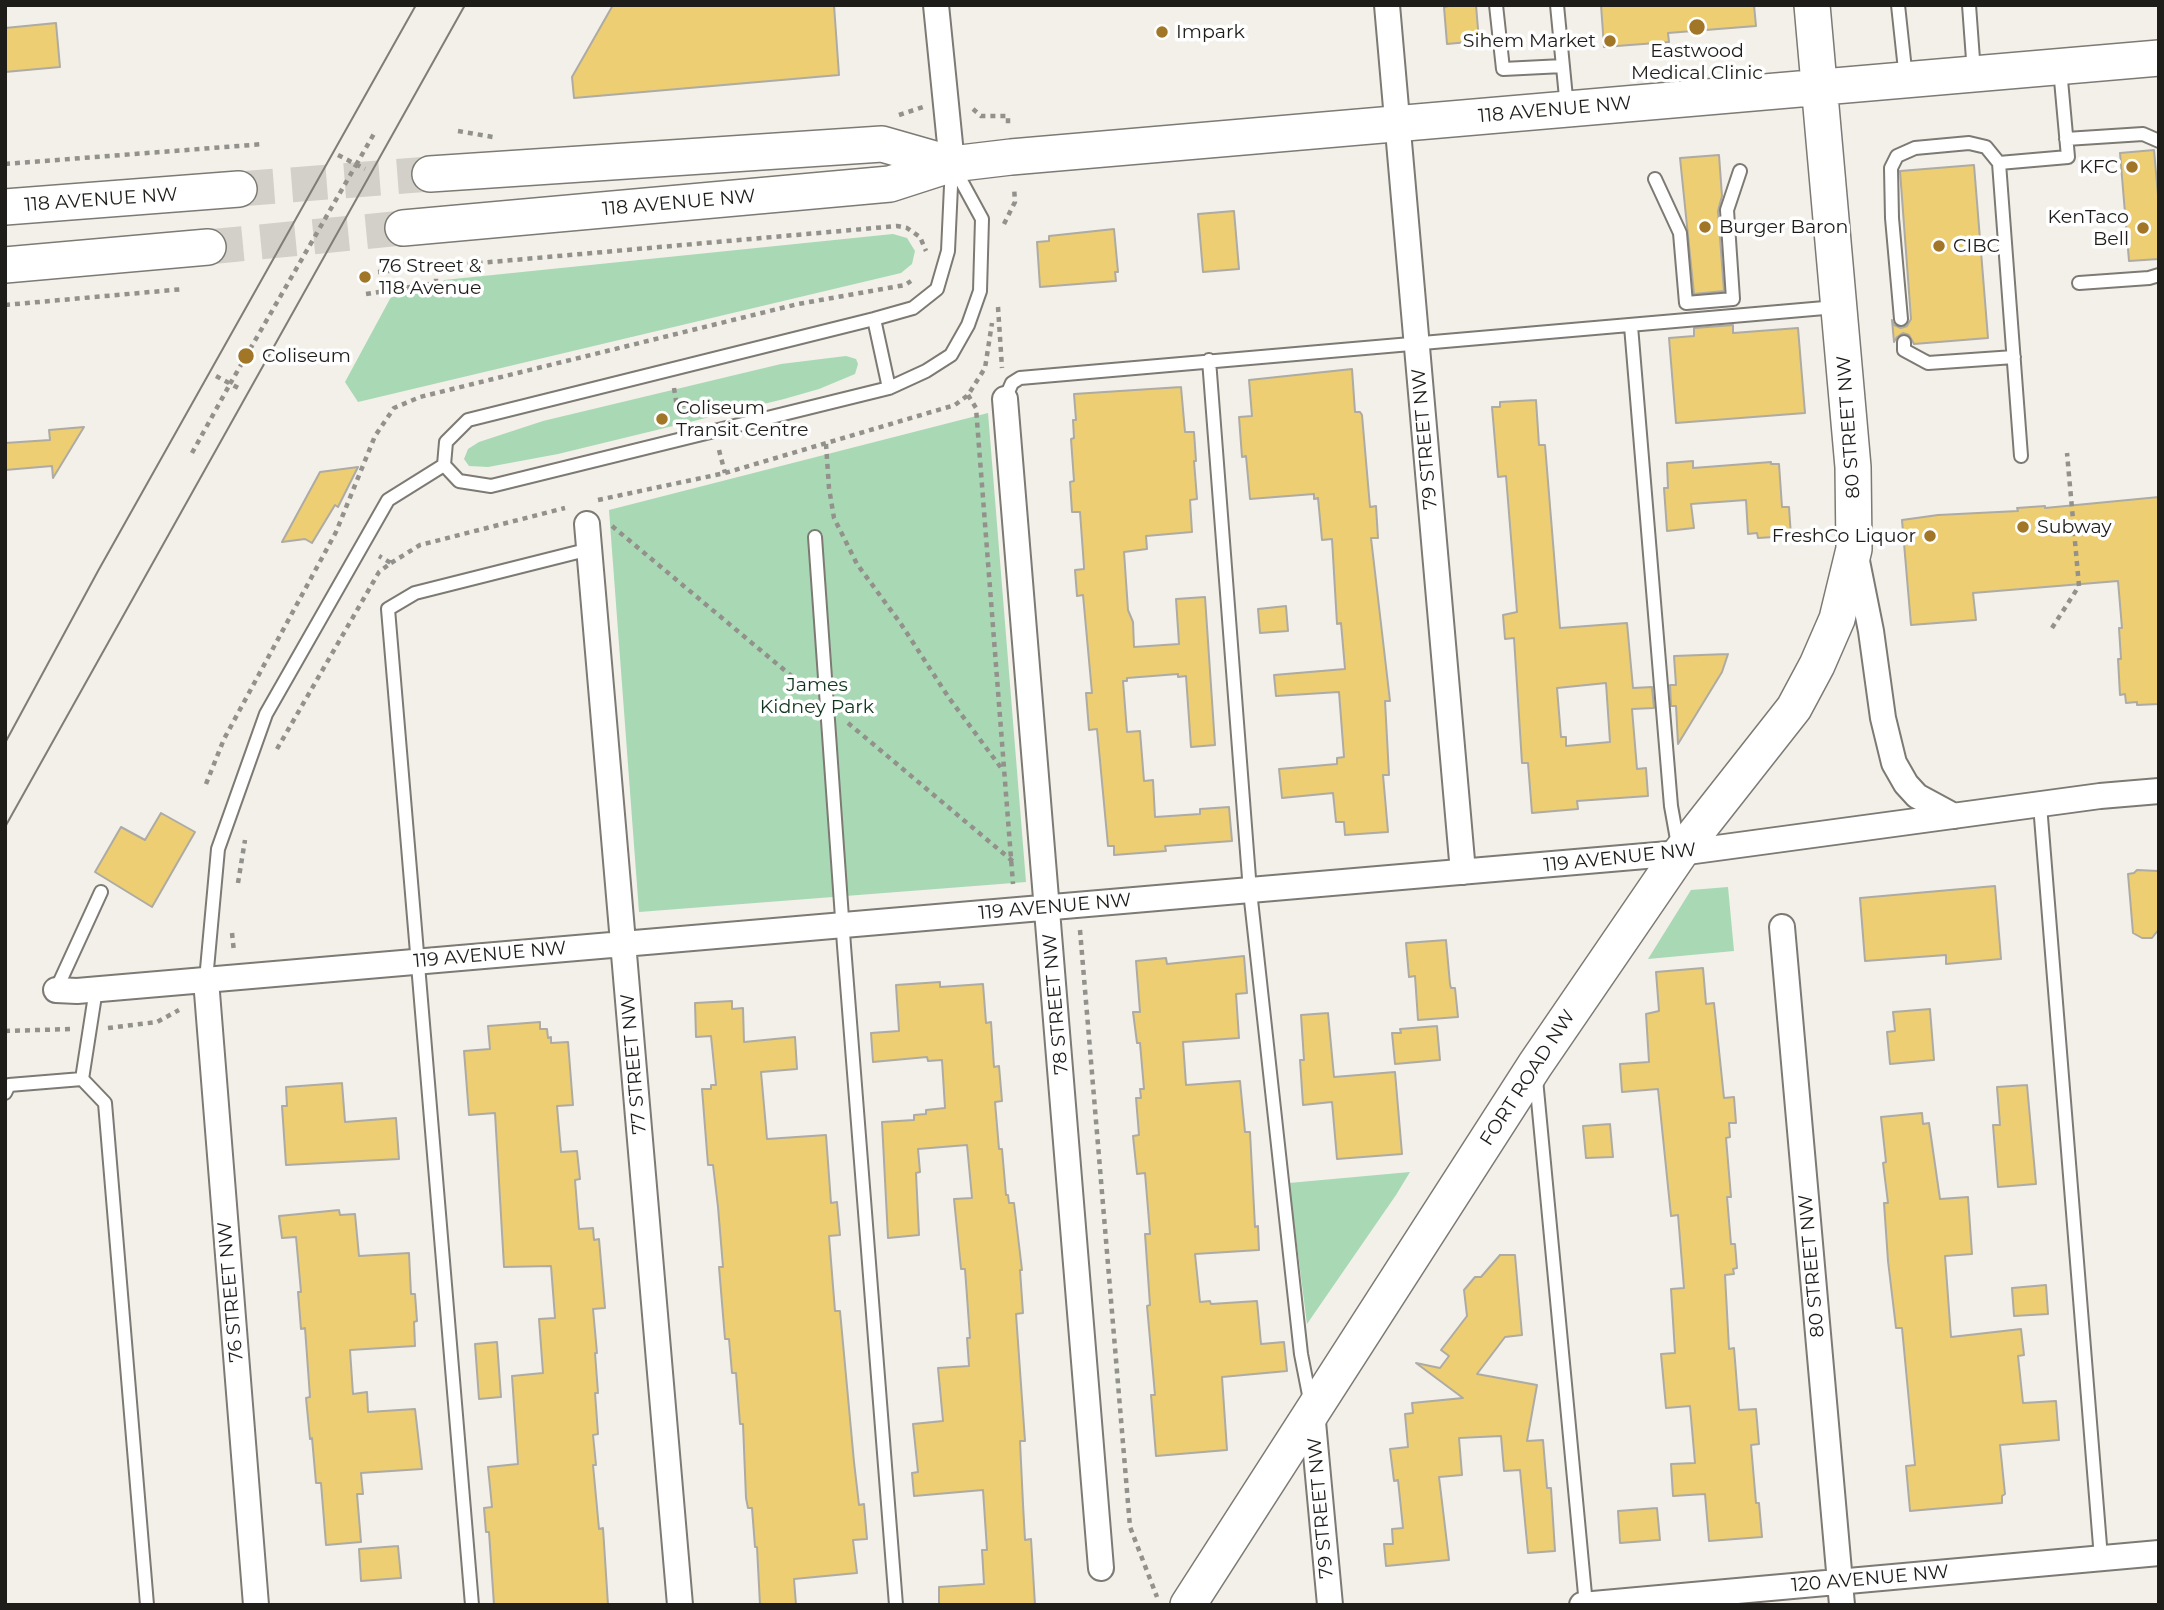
<!DOCTYPE html>
<style>
body{margin:0}
#map{position:relative;width:2164px;height:1610px;overflow:hidden;background:#f2f0e8;font-family:Montserrat,sans-serif}
canvas{display:block}
.frame{position:absolute;inset:0;border:7px solid #1e1d1a;pointer-events:none}
</style>
<div id="map">
<canvas width="2164" height="1610"></canvas>
<div class="frame"></div>
</div>
<script>
const context = document.querySelector('canvas').getContext('2d');
context.lineJoin = 'round';
function fill(path, color) { context.fillStyle = color; context.fill(path, 'evenodd'); }
const toPath = rows => new Path2D(rows.map(r => 'M' + r).join(''));
function trace(path, color, width, dash) { context.strokeStyle = color; context.lineWidth = width; context.lineCap = dash ? 'butt' : 'round'; context.setLineDash(dash || []); context.stroke(path); }
function write(font, color, halo, rows, align = 'center') {
  context.font = font + ' Montserrat,sans-serif'; context.lineWidth = 7; context.setLineDash([]); context.textBaseline = 'middle'; context.strokeStyle = halo; context.fillStyle = color; for (const [text, x, y, turn = 0] of rows) {
    context.save(); context.translate(x, y); context.rotate((+turn || 0) * Math.PI / 180); context.textAlign = isNaN(turn) ? turn : align; if (halo) context.strokeText(text, 0, 0); context.fillText(text, 0, 0); context.restore();
  }
}
fill(toPath([
 [893,234,907,238,915,251,912,264,901,273,358,402,345,382,391,297,440,289,444,280],
 [846,356,856,359,858,364,855,374,819,389,784,399,558,454,488,467,469,466,464,459,468,449,479,442,543,421,781,364],
 [988,413,1026,882,639,912,609,510],
 [1728,887,1734,951,1648,959,1691,890],
 [1410,1172,1396,1195,1307,1324,1289,1183]
]), '#a8d8b4');
const building = toPath([
 [613,5,834,5,839,75,574,98,572,77,613,5],
 [1453,5,1476,5,1479,41,1447,44,1444,7,1453,5],
 [1601,5,1754,5,1756,26,1668,33,1669,42,1604,47,1601,5],
 [56,23,60,67,5,72,5,28,56,23],
 [2154,150,2159,206,2159,259,2129,261,2120,153,2154,150],
 [1719,155,1722,196,1718,211,1724,291,1694,294,1680,158,1719,155],
 [1974,165,1988,338,1914,344,1909,335,1903,333,1897,337,1894,342,1892,320,1894,325,1901,328,1907,326,1911,319,1900,171,1974,165],
 [1234,211,1239,269,1203,272,1198,214,1234,211],
 [1114,229,1118,272,1115,272,1116,281,1040,287,1037,242,1049,241,1049,236,1114,229],
 [1733,325,1733,333,1798,328,1805,413,1676,423,1669,338,1694,336,1694,328,1733,325],
 [1352,369,1355,412,1360,412,1362,415,1370,507,1376,506,1378,538,1371,538,1390,701,1385,701,1389,775,1383,775,1388,832,1345,835,1344,822,1336,822,1333,793,1282,798,1279,769,1337,764,1337,758,1344,757,1339,692,1276,696,1274,675,1345,669,1341,623,1337,624,1332,539,1322,540,1318,498,1314,499,1314,494,1250,499,1246,456,1242,457,1239,417,1252,416,1249,380,1352,369],
 [1181,387,1185,432,1194,432,1196,461,1194,461,1197,499,1190,500,1192,532,1146,536,1147,549,1124,552,1128,610,1133,622,1134,647,1179,644,1176,599,1205,597,1215,745,1191,747,1186,676,1178,677,1178,674,1127,678,1127,681,1123,681,1127,732,1140,731,1144,781,1153,780,1155,817,1200,814,1200,809,1229,807,1232,841,1165,846,1166,851,1114,855,1114,846,1108,846,1097,729,1089,730,1086,693,1092,693,1083,595,1077,596,1075,570,1084,569,1084,567,1080,512,1072,512,1070,482,1074,481,1071,439,1074,438,1073,420,1076,420,1074,394,1181,387],
 [1536,400,1539,445,1545,445,1560,628,1627,623,1633,688,1652,687,1654,708,1632,709,1637,769,1646,768,1648,796,1577,801,1578,809,1532,813,1528,763,1522,763,1514,638,1505,639,1503,615,1517,612,1506,476,1498,477,1492,407,1500,407,1500,402,1536,400],
 [1606,683,1610,742,1566,746,1566,737,1561,737,1557,688,1606,683],
 [84,427,53,478,52,466,5,470,5,443,50,440,49,430,84,427],
 [1693,461,1693,468,1771,462,1771,464,1779,464,1782,507,1789,507,1791,536,1758,538,1757,533,1748,534,1746,500,1691,504,1694,528,1667,531,1664,488,1668,488,1667,463,1693,461],
 [358,467,338,507,335,505,312,543,305,539,282,542,320,472,358,467],
 [2159,497,2159,704,2137,705,2137,702,2126,703,2125,694,2120,695,2118,659,2121,659,2119,628,2122,628,2118,581,1973,593,1976,620,1911,625,1902,520,1938,515,2018,511,2017,508,2045,506,2045,508,2159,497],
 [1286,606,1288,631,1260,633,1258,609,1286,606],
 [1728,654,1722,672,1678,744,1676,706,1671,706,1670,685,1676,685,1674,656,1728,654],
 [161,813,195,832,152,907,95,872,121,827,145,840,161,813],
 [2137,870,2159,871,2159,929,2152,938,2142,938,2133,933,2128,874,2134,873,2137,870],
 [1995,886,2001,959,1946,964,1946,955,1865,961,1860,898,1995,886],
 [1446,940,1450,984,1451,988,1455,988,1458,1017,1418,1020,1415,976,1409,977,1406,943,1446,940],
 [1244,956,1247,993,1236,994,1239,1038,1183,1042,1186,1085,1240,1081,1245,1132,1250,1132,1255,1227,1258,1226,1259,1250,1195,1254,1200,1302,1210,1301,1211,1304,1257,1301,1261,1344,1284,1342,1287,1371,1222,1377,1227,1450,1156,1456,1151,1395,1155,1395,1147,1306,1150,1305,1145,1234,1150,1234,1149,1221,1145,1173,1137,1174,1133,1136,1139,1135,1136,1098,1141,1098,1140,1089,1144,1089,1140,1043,1137,1043,1133,1012,1140,1012,1136,961,1166,958,1167,964,1244,956],
 [1703,968,1706,1004,1714,1003,1724,1098,1734,1097,1736,1123,1729,1123,1730,1137,1726,1138,1731,1197,1727,1197,1731,1244,1735,1244,1737,1268,1733,1269,1734,1274,1725,1275,1729,1349,1734,1348,1739,1410,1756,1409,1759,1444,1751,1445,1756,1503,1759,1503,1762,1537,1709,1541,1705,1494,1673,1496,1671,1464,1695,1463,1690,1406,1666,1408,1661,1354,1675,1353,1671,1289,1684,1288,1678,1215,1671,1216,1658,1089,1622,1092,1620,1064,1649,1062,1646,1014,1659,1011,1656,972,1703,968],
 [940,982,940,987,983,984,986,1023,991,1022,994,1067,999,1066,1002,1101,995,1102,999,1149,1002,1149,1006,1195,1008,1195,1009,1203,1014,1203,1022,1270,1020,1270,1023,1313,1016,1314,1025,1441,1020,1441,1023,1504,1025,1540,1031,1539,1035,1605,939,1605,939,1587,984,1584,982,1550,987,1550,983,1490,914,1496,912,1473,918,1472,913,1424,943,1421,938,1368,969,1366,967,1338,970,1338,965,1269,961,1269,954,1199,972,1198,967,1145,918,1149,920,1172,916,1173,919,1235,888,1238,882,1122,914,1120,914,1115,926,1114,926,1110,945,1108,942,1060,928,1061,927,1057,873,1062,871,1033,899,1031,896,985,940,982],
 [732,1001,732,1009,743,1008,744,1042,795,1037,797,1069,761,1072,767,1139,826,1135,831,1203,837,1202,840,1235,829,1236,835,1311,840,1311,854,1462,859,1505,864,1504,867,1539,853,1540,857,1573,794,1579,796,1605,760,1605,757,1547,755,1547,752,1508,748,1508,746,1498,743,1424,740,1424,736,1373,732,1373,729,1339,725,1339,719,1267,723,1267,718,1207,713,1165,708,1165,702,1089,711,1089,711,1085,716,1085,711,1036,696,1037,695,1003,732,1001],
 [1930,1009,1934,1060,1890,1064,1887,1032,1895,1031,1893,1012,1930,1009],
 [1328,1013,1334,1077,1395,1072,1402,1154,1337,1159,1332,1102,1303,1105,1300,1060,1304,1060,1301,1015,1328,1013],
 [540,1022,540,1029,547,1029,548,1038,551,1037,551,1043,568,1042,573,1105,557,1106,561,1152,577,1151,580,1179,575,1180,579,1229,593,1228,594,1240,599,1239,605,1308,593,1309,597,1353,595,1353,598,1393,595,1393,598,1434,593,1435,596,1465,593,1465,599,1529,603,1528,608,1605,494,1605,489,1532,486,1532,484,1508,492,1507,488,1467,518,1464,512,1376,543,1373,539,1319,555,1318,551,1266,504,1267,495,1113,469,1115,464,1051,490,1049,488,1026,540,1022],
 [1437,1026,1440,1060,1395,1064,1392,1033,1401,1033,1400,1029,1437,1026],
 [342,1083,345,1122,396,1118,399,1159,286,1165,282,1106,287,1106,286,1087,342,1083],
 [2027,1085,2036,1184,1998,1187,1993,1125,2000,1125,1997,1087,2027,1085],
 [1922,1113,1923,1124,1929,1123,1940,1199,1968,1197,1972,1254,1945,1256,1951,1337,2021,1329,2024,1355,2018,1356,2023,1403,2056,1401,2059,1440,2000,1445,2005,1494,2002,1496,2002,1503,1910,1511,1906,1466,1915,1465,1902,1328,1896,1328,1888,1261,1884,1203,1888,1203,1883,1163,1886,1162,1881,1117,1922,1113],
 [1610,1124,1613,1157,1586,1158,1583,1126,1610,1124],
 [339,1210,340,1215,355,1214,359,1256,409,1253,411,1294,415,1294,417,1321,414,1322,415,1346,350,1350,353,1394,367,1392,368,1412,415,1409,422,1469,361,1473,363,1494,357,1494,361,1542,326,1545,321,1483,316,1483,312,1438,310,1439,306,1398,310,1397,305,1328,301,1329,298,1292,301,1292,296,1237,282,1238,279,1216,339,1210],
 [1500,1255,1515,1255,1522,1335,1505,1337,1477,1374,1537,1385,1527,1441,1543,1440,1547,1488,1551,1488,1555,1551,1528,1553,1520,1470,1504,1471,1501,1436,1459,1438,1462,1475,1439,1477,1449,1560,1386,1566,1384,1544,1393,1544,1392,1529,1403,1528,1398,1480,1394,1481,1390,1449,1408,1447,1405,1414,1413,1413,1412,1403,1463,1398,1416,1363,1440,1368,1449,1356,1441,1350,1467,1316,1464,1290,1475,1277,1481,1277,1500,1255],
 [2046,1285,2048,1314,2014,1316,2012,1288,2046,1285],
 [497,1342,501,1397,479,1399,475,1344,497,1342],
 [1657,1508,1660,1540,1620,1543,1618,1511,1657,1508],
 [398,1546,401,1578,361,1581,359,1549,398,1546]
]);
fill(building, '#edce73');
trace(building, '#adaba4', 2);
trace(toPath([
 [239,189,430,174],
 [208,247,403,228]
]), '#d2d0c9', 35, [35, 18]);
const lane = toPath([
 [1496,5,1503,69,1563,66],
 [1557,5,1567,108],
 [1898,5,1906,79],
 [1969,5,1974,73],
 [2066,139,2143,134,2159,141],
 [1999,163,2068,157,2060,69],
 [952,164,982,219,980,291,968,325,951,355,926,371,889,388,491,486,459,481,444,465,446,442,468,420,874,319,913,308,937,289,948,251,952,164],
 [1655,179,1680,233,1686,303,1733,299,1727,210,1740,171],
 [2079,283,2149,278,2159,275],
 [874,319,889,388],
 [1901,319,1892,218,1891,168,1897,156,1915,148,1969,143,1986,147,1999,163,2021,456],
 [1631,326,1671,806,1678,845],
 [1904,342,1904,350,1928,363,2014,357],
 [1209,360,1250,891,1301,1354,1310,1400],
 [1005,399,1012,383,1020,378,1836,307],
 [815,537,844,946,896,1605],
 [2040,805,2101,1558],
 [206,980,218,849,266,714,388,500,444,465],
 [56,990,101,892],
 [82,1079,105,1103,147,1605],
 [1536,1079,1586,1605],
 [5,1093,9,1085,82,1079,96,989],
 [472,1605,388,609,415,593,590,549]
]);
const street = toPath([
 [936,5,952,164],
 [1387,5,1463,872],
 [1005,399,1101,1568],
 [587,524,680,1605],
 [1856,556,1871,631,1883,718,1894,763,1906,784,1917,796,1954,816],
 [1782,927,1842,1605],
 [206,980,256,1605],
 [56,990,77,991,1680,853,2100,796,2159,791],
 [1312,1411,1330,1605],
 [1582,1605,2159,1553]
]);
const secondary = toPath([
 [430,174,882,144,952,164],
 [5,207,239,189],
 [403,228,890,184,952,164,1011,157,2159,58],
 [5,265,208,247],
 [1188,1605,1535,1065,1680,853,1794,708,1817,665,1837,619,1854,549,1853,467,1812,5]
]);
trace(lane, '#7d7a74', 16);
trace(street, '#7d7a74', 28);
trace(secondary, '#7d7a74', 38);
trace(toPath([
 [973,109,981,116,1008,116,1008,126],
 [899,115,923,107],
 [458,131,493,137],
 [338,155,365,169],
 [5,164,264,144],
 [356,165,375,132],
 [1004,224,1015,202,1014,187],
 [378,272,897,226,907,228,920,237,926,251],
 [366,294,436,283,436,268],
 [5,305,184,289],
 [998,307,1002,368],
 [216,376,242,390],
 [674,388,676,401,681,405,702,403,707,407,709,414],
 [968,395,976,408,1013,884],
 [826,444,829,488,834,518,857,564,901,624,949,698,1002,769],
 [719,450,725,473],
 [192,453,230,384],
 [598,500,725,473,955,405,968,395,985,368,992,323],
 [612,526,807,689],
 [391,563,420,545,565,508],
 [2052,628,2079,586,2067,453],
 [848,723,1016,864],
 [277,749,379,572,391,563,379,556],
 [206,784,224,739,336,532,375,436,394,408,420,397,798,304,905,285,911,281],
 [238,883,245,840],
 [1080,930,1130,1527,1157,1597],
 [232,933,234,952],
 [108,1028,157,1022,179,1010],
 [5,1031,71,1029]
]), '#93918c', 4.5, [5, 5]);
trace(lane, '#fff', 12);
trace(street, '#fff', 24);
trace(secondary, '#fff', 35);
trace(toPath([
 [5,743,98,571,416,5],
 [5,827,465,5]
]), '#7f7d78', 2);
trace(toPath([
 [230,384,356,165]
]), '#93918c', 4.5, [5, 5]);
for (const [x, y, r, color] of [
 [1697,27,9,"#a27627"],
 [1162,32,7,"#a27627"],
 [1610,41,7,"#a27627"],
 [2132,167,7,"#a27627"],
 [1705,227,7,"#a27627"],
 [2143,228,7,"#a27627"],
 [1939,246,7,"#a27627"],
 [365,277,7,"#a27627"],
 [246,356,9,"#a27627"],
 [662,419,7,"#a27627"],
 [2023,527,7,"#a27627"],
 [1930,536,7,"#a27627"]
]) { const dot = new Path2D(); dot.arc(x, y, r, 0, 2 * Math.PI); context.fillStyle = color; context.fill(dot); trace(dot, '#fff', 2.5); }
write('19px', '#1e1d1a', '#fff', [
 ["Impark",1176,32],
 ["Sihem Market",1596,41,"right"],
 ["Eastwood",1697,51,"center"],
 ["Medical Clinic",1697,73,"center"],
 ["KFC",2118,167,"right"],
 ["KenTaco",2129,217,"right"],
 ["Bell",2129,239,"right"],
 ["Burger Baron",1719,227],
 ["CIBC",1953,246],
 ["76 Street &",379,266],
 ["118 Avenue",379,288],
 ["Coliseum",262,356],
 ["Coliseum",676,408],
 ["Transit Centre",676,430],
 ["Subway",2037,527],
 ["FreshCo Liquor",1916,536,"right"]
], 'left');
write('19px', '#1e1d1a', '#fff', [
 ["118 AVENUE NW",1555,110,-5],
 ["118 AVENUE NW",101,200,-4],
 ["118 AVENUE NW",679,203,-5],
 ["80 STREET NW",1849,427,-94],
 ["79 STREET NW",1425,439,-95],
 ["119 AVENUE NW",1620,858,-6],
 ["119 AVENUE NW",1055,907,-5],
 ["119 AVENUE NW",490,955,-5],
 ["78 STREET NW",1056,1004,-95],
 ["77 STREET NW",634,1064,-95],
 ["FORT ROAD NW",1528,1078,-57],
 ["80 STREET NW",1812,1266,-95],
 ["76 STREET NW",231,1292,-95],
 ["79 STREET NW",1321,1508,-95],
 ["120 AVENUE NW",1870,1579,-5]
]);
write('19px', '#12351e', '#fff', [
 ["James",817,685],
 ["Kidney Park",817,707]
]);
</script>
